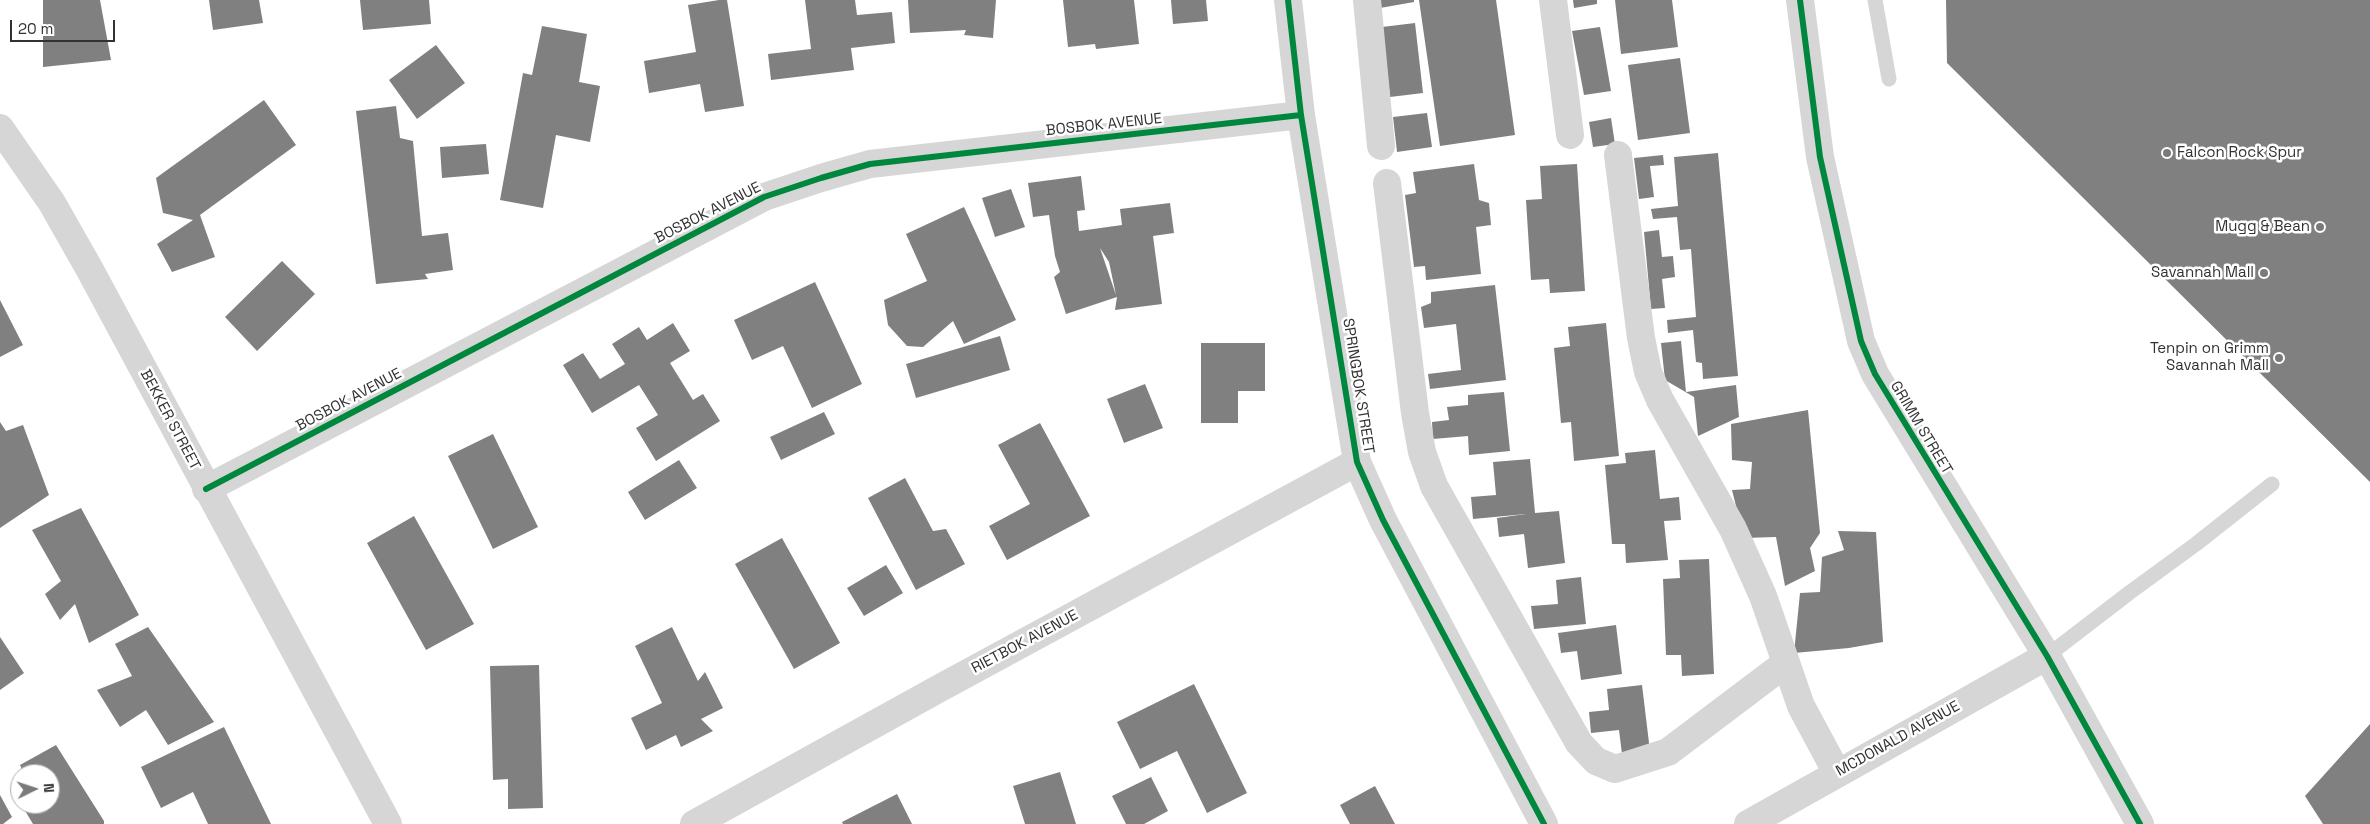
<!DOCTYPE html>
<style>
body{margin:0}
#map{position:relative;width:2370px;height:824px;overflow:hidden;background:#fff;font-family:"Space Grotesk",sans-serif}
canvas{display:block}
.north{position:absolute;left:10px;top:764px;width:50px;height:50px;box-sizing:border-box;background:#fff;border:1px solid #adadad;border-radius:50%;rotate:86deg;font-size:14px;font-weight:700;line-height:20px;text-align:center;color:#323232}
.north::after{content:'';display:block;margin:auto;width:18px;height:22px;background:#7a7a7a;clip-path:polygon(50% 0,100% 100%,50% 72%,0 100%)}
.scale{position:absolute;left:10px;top:20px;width:105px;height:22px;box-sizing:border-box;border:2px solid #323232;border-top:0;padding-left:6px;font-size:15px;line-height:18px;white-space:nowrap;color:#323232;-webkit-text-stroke:4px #fff;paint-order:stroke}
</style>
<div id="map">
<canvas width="2370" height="824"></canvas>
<div class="north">N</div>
<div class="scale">20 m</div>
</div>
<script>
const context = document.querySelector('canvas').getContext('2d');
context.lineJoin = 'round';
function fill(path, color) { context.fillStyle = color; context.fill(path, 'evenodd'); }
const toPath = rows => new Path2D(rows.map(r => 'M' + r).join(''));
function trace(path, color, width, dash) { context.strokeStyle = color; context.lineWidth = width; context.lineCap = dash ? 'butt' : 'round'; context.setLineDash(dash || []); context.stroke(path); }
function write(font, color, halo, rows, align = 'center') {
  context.font = font + ' "Space Grotesk",sans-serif'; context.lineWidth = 5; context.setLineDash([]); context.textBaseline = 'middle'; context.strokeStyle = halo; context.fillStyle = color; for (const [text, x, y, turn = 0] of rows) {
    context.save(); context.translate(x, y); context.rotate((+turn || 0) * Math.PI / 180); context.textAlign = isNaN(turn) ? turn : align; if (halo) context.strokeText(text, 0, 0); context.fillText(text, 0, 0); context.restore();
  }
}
fill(toPath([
 [43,0,100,0,111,60,43,67],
 [209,0,259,0,263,23,213,30],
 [360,0,429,0,431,24,363,30],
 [719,0,727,0,744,106,705,112,700,84,649,93,644,61,696,52,688,5],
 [805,0,855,0,857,15,892,12,895,43,851,48,854,70,771,80,768,54,811,49],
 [908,0,996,0,993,38,964,35,966,30,910,33],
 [1063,0,1134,0,1139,44,1096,49,1095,44,1068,47],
 [1171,0,1206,0,1208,21,1173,24],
 [1379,0,1414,0,1414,2,1380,8],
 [1419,0,1496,0,1515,135,1440,146],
 [1573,0,1597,0,1597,4,1574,8],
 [1615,0,1672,0,1678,47,1621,54],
 [1946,0,2370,0,2370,482,1947,63],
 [1415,23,1423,93,1390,97,1382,27],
 [542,26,587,34,579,82,600,86,590,142,556,135,543,208,500,200,523,73,532,75],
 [1600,27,1611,91,1584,95,1572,31],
 [436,45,465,83,417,119,389,80],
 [1680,58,1690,133,1638,140,1628,65],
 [264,100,296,145,200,215,215,257,172,272,157,244,193,220,163,213,156,178],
 [396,106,400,138,413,141,422,236,448,233,453,270,425,274,428,279,376,284,356,111],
 [1427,113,1432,147,1397,152,1393,117],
 [1611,118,1615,144,1593,147,1589,122],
 [486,144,489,174,442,178,440,147],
 [1718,153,1738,376,1703,379,1702,363,1696,362,1693,330,1668,333,1667,320,1696,317,1691,249,1680,250,1677,217,1653,219,1651,209,1678,206,1674,157],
 [1663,155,1664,165,1650,166,1654,197,1639,199,1634,158],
 [1474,164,1479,200,1489,203,1491,225,1476,227,1481,274,1426,280,1425,266,1414,267,1405,195,1416,193,1413,172],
 [1577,164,1585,291,1550,293,1549,279,1531,280,1526,200,1542,199,1540,166],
 [1081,176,1085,210,1077,211,1079,231,1122,225,1120,209,1170,203,1174,233,1153,236,1162,304,1115,310,1117,297,1066,314,1054,277,1060,272,1055,256,1049,215,1033,217,1028,183],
 [1100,248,1109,262,1116,295],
 [1011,189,1025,227,995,237,982,198],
 [964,207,1016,320,964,344,953,321,923,347,907,346,888,325,884,300,927,281,906,234],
 [1659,230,1662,257,1673,256,1675,277,1662,279,1665,308,1651,309,1644,232],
 [282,261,315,294,257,351,225,317],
 [815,282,862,384,812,408,783,346,752,360,734,320],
 [1495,285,1506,380,1430,389,1428,374,1461,370,1456,324,1424,328,1421,307,1431,303,1431,292],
 [0,300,23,345,0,357],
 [673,323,690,351,670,363,693,400,703,394,720,421,656,461,636,428,658,415,639,385,592,413,563,365,583,353,600,379,625,364,612,344,639,327,647,340],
 [1606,323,1619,456,1574,461,1571,422,1561,423,1554,348,1570,346,1568,327],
 [1000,336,1010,370,916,398,906,364],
 [1681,341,1686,392,1736,385,1739,417,1698,436,1694,397,1665,380,1661,343],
 [1201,343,1265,343,1265,391,1238,391,1238,423,1201,423],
 [1145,384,1163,428,1124,443,1107,399],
 [1504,392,1510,451,1469,455,1468,436,1433,439,1432,422,1449,420,1447,407,1468,405,1468,395],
 [1808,410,1820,533,1810,548,1815,571,1785,586,1776,537,1744,538,1732,490,1750,489,1752,462,1732,460,1731,424],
 [824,412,835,434,781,460,770,437],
 [0,422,6,431,23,425,49,495,0,528],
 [1040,423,1090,516,1007,560,989,526,1030,504,998,445],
 [493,434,538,527,493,549,448,456],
 [1655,450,1660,499,1679,497,1681,520,1664,521,1668,560,1626,563,1625,544,1612,544,1605,465,1626,463,1625,453],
 [1530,459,1535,513,1559,511,1565,563,1528,568,1524,534,1499,537,1497,518,1526,514,1473,519,1471,497,1496,495,1493,462],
 [679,460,697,488,645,520,628,492],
 [905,478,933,531,946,529,965,564,916,590,868,498],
 [81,508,139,615,89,643,75,604,60,620,45,594,61,581,32,530],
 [414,516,474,624,426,650,367,543],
 [1838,531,1876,532,1883,642,1849,648,1794,653,1800,593,1820,592,1822,557,1844,550],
 [782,538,840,643,794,669,735,564],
 [1709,559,1714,674,1682,676,1681,655,1666,655,1663,579,1680,578,1679,560],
 [886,565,903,593,864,616,847,588],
 [1581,577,1586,624,1534,629,1531,606,1558,604,1556,580],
 [1616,625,1622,674,1581,680,1577,651,1561,653,1558,633],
 [148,627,214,722,168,745,146,710,120,727,97,690,132,676,115,644],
 [672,627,698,681,705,672,723,708,701,719,713,731,681,747,676,735,646,750,631,718,662,703,635,646],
 [0,637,24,673,0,690],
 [539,665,543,808,508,809,508,779,493,780,490,666],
 [1194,684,1247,793,1207,813,1177,751,1140,769,1117,722],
 [1642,685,1650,751,1622,754,1619,730,1591,733,1589,712,1609,710,1607,689],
 [2370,724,2370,824,2323,824,2305,796],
 [224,727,271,824,208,824,193,792,161,808,141,767],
 [56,745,104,821,104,824,33,824,21,804,50,804,50,774,24,774,20,765],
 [1060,772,1076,824,1025,824,1013,786],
 [1151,777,1168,811,1144,824,1126,824,1112,796],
 [1375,786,1395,824,1350,824,1340,805],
 [897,794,912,824,843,824,842,822],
 [0,795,12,817,3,824,0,824]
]), '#808080');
trace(toPath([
 [1875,0,1889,79],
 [2047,656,2129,593,2196,544,2272,484]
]), '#d6d6d6', 15);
trace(toPath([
 [1288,0,1301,115,1357,462,1383,520,1544,824],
 [1367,0,1381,146],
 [1553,0,1570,135],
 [1800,0,1820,157,1861,341,1875,374,2047,656,2140,824],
 [0,128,52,203,90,270,388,824],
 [1618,155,1641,338,1648,372,1660,400,1733,529,1763,596,1801,706,1837,773],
 [1387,183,1415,413,1422,452,1434,486,1579,743,1596,761,1615,769,1668,752,1786,663],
 [206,489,764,197,821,178,870,164,1301,115],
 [694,824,940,688,1357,462],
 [1748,824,2047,656]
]), '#d6d6d6', 28);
trace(toPath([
 [1288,0,1301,115,1357,462,1383,520,1544,824],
 [1800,0,1820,157,1861,341,1875,374,2047,656,2140,824],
 [206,489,764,197,821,178,870,164,1301,115]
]), '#00873e', 6);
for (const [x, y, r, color] of [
 [2167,153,5,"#7a7a7a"],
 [2320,227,5,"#7a7a7a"],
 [2264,273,5,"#7a7a7a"],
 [2279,358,5,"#7a7a7a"]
]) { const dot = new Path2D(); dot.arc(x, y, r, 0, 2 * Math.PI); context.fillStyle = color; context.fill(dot); trace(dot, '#fff', 2); }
write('15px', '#323232', '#fff', [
 ["BOSBOK AVENUE",1104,125,-6],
 ["BOSBOK AVENUE",708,213,-27],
 ["SPRINGBOK STREET",1358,386,81],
 ["BOSBOK AVENUE",349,400,-28],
 ["BEKKER STREET",170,420,62],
 ["GRIMM STREET",1921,428,59],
 ["RIETBOK AVENUE",1025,642,-28],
 ["MCDONALD AVENUE",1898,739,-29]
]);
write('15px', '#323232', '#fff', [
 ["Falcon Rock Spur",2177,153,"left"],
 ["Mugg & Bean",2310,227],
 ["Savannah Mall",2254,273],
 ["Tenpin on Grimm",2269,349],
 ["Savannah Mall",2269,366]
], 'right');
</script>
